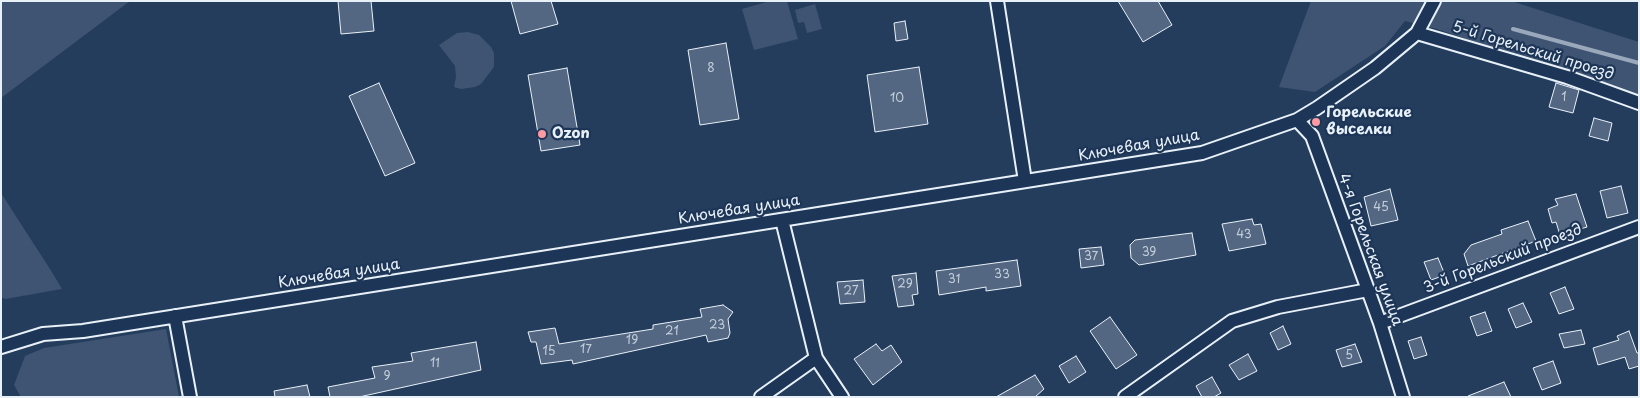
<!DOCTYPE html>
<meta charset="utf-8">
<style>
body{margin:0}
#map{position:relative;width:1640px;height:398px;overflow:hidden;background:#253d5d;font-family:"Playpen Sans",sans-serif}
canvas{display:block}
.frame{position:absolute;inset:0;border:2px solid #e8f1f8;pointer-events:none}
</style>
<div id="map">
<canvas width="1640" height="398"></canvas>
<div class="frame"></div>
</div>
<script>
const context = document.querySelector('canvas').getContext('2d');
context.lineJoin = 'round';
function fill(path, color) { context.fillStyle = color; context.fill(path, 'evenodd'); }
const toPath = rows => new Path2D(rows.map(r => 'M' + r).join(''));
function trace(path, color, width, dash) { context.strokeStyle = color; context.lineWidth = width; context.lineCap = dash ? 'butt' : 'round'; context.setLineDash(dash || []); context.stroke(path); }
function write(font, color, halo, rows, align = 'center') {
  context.font = font + ' "Playpen Sans",sans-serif'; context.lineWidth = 4.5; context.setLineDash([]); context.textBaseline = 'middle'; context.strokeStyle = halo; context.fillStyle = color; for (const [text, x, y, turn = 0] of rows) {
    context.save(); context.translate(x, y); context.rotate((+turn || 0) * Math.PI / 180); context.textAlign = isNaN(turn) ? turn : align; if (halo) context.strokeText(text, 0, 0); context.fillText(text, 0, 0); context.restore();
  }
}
fill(toPath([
 [1,1,130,1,1,98],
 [770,1,787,1,798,39,754,50,742,9],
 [1311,1,1511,1,1639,42,1639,98,1437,29,1405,21,1385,46,1315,92,1279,87],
 [815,4,822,29,807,33,804,22,798,23,795,10],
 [468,32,479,35,491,47,494,53,494,67,481,84,475,87,461,89,454,87,456,77,455,66,439,45,457,33],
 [1,193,50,269,62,289,5,299,1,297],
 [166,329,179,397,21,397,14,385,25,356,44,348]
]), '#3e5472');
trace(toPath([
 [1513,29,1639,63]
]), '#99a8ba', 4);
const building = toPath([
 [338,1,371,1,374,31,341,34,338,1],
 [511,1,551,1,558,24,520,34,511,1],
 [1118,1,1158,1,1172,25,1143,42,1118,1],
 [905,21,908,39,896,41,894,23,905,21],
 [726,43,739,119,700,125,688,50,726,43],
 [919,67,928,124,875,132,867,75,919,67],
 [567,68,580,145,541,151,528,75,567,68],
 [379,83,415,163,385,176,349,96,379,83],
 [1556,83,1579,90,1573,113,1549,107,1556,83],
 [1594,118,1612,123,1608,141,1589,136,1594,118],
 [1621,186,1628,213,1607,218,1600,191,1621,186],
 [1390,189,1398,220,1371,226,1364,197,1390,189],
 [1576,194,1587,227,1560,235,1556,222,1552,223,1548,209,1558,205,1555,199,1576,194],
 [1252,219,1254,225,1261,224,1266,244,1229,251,1222,224,1252,219],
 [1528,221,1536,241,1468,266,1464,254,1471,245,1502,234,1501,230,1528,221],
 [1192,233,1196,255,1139,265,1131,258,1130,245,1135,240,1192,233],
 [1101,247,1104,265,1081,268,1079,249,1101,247],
 [1438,258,1445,275,1431,280,1424,262,1438,258],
 [1017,260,1021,286,986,291,986,287,939,295,936,271,1017,260],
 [916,273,918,294,912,295,914,305,898,307,892,276,916,273],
 [863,280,865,302,840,304,837,282,863,280],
 [1565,287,1574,309,1559,314,1550,293,1565,287],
 [1523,303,1532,322,1516,328,1508,309,1523,303],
 [723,305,733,312,728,319,730,333,728,338,708,342,706,335,573,364,572,360,541,364,536,342,531,342,528,332,555,328,559,344,653,329,653,325,702,317,700,309,723,305],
 [1485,312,1492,331,1477,336,1470,317,1485,312],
 [1110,317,1137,355,1116,369,1090,331,1110,317],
 [1283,326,1291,344,1278,350,1270,333,1283,326],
 [1581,330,1585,344,1564,348,1559,334,1581,330],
 [1629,331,1637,353,1639,353,1639,366,1629,369,1625,357,1598,365,1593,348,1619,340,1617,336,1629,331],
 [1421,337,1427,355,1414,359,1408,341,1421,337],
 [476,342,481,370,359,397,330,397,328,387,375,378,372,367,413,361,411,353,476,342],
 [876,344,882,351,891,345,902,362,873,385,854,359,876,344],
 [1355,344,1362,362,1342,367,1336,350,1355,344],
 [1248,354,1257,371,1239,380,1229,365,1248,354],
 [1076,356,1086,372,1069,383,1059,366,1076,356],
 [1553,361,1561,383,1542,390,1533,368,1553,361],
 [1035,375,1044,389,1035,397,996,397,1035,375],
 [1212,377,1221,393,1214,397,1202,397,1196,386,1212,377],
 [1504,382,1511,397,1468,397,1468,396,1504,382],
 [307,385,310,397,275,397,274,391,307,385]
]);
fill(building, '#536782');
trace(building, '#e8f1f8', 1);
const street = toPath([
 [997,1,1025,181],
 [1417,33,1567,77,1639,103],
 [1297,120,1312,136,1380,323,1403,397],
 [782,220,816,358,842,397],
 [175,316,190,397],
 [1380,323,1639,227],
 [1,347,43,334,83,331,1202,153,1297,120,1317,108,1375,68,1417,33,1434,1],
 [761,397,816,358],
 [1125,397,1232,321,1278,307,1368,290]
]);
trace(street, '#e8f1f8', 16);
trace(street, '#1d3557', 12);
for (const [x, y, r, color] of [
 [1316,122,5,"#ff9aa2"],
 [542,134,5,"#ff9aa2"]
]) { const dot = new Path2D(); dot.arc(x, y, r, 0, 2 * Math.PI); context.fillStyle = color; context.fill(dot); trace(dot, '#1d3557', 2); }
write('12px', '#c3ceda', null, [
 ["8",711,69],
 ["1",1564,98],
 ["10",897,99],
 ["45",1381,208],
 ["43",1244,235],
 ["39",1149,253],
 ["37",1091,257],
 ["33",1002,275],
 ["31",954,280],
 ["29",905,285],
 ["27",851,292],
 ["23",717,326],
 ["21",672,332],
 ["19",632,341],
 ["17",586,350],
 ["15",549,352],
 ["5",1349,356],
 ["11",435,364],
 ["9",387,377]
]);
write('15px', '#e8f1f8', '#1d3557', [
 ["5-й Горельский проезд",1533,51,17],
 ["Ключевая улица",1139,146,-10],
 ["Ключевая улица",739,210,-9],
 ["4-я Горельская улица",1370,250,70],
 ["3-й Горельский проезд",1503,259,-21],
 ["Ключевая улица",339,274,-9]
]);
write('bold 15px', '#e8f1f8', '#1d3557', [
 ["Горельские",1326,113],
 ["выселки",1326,130],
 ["Ozon",552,134]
], 'left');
</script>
